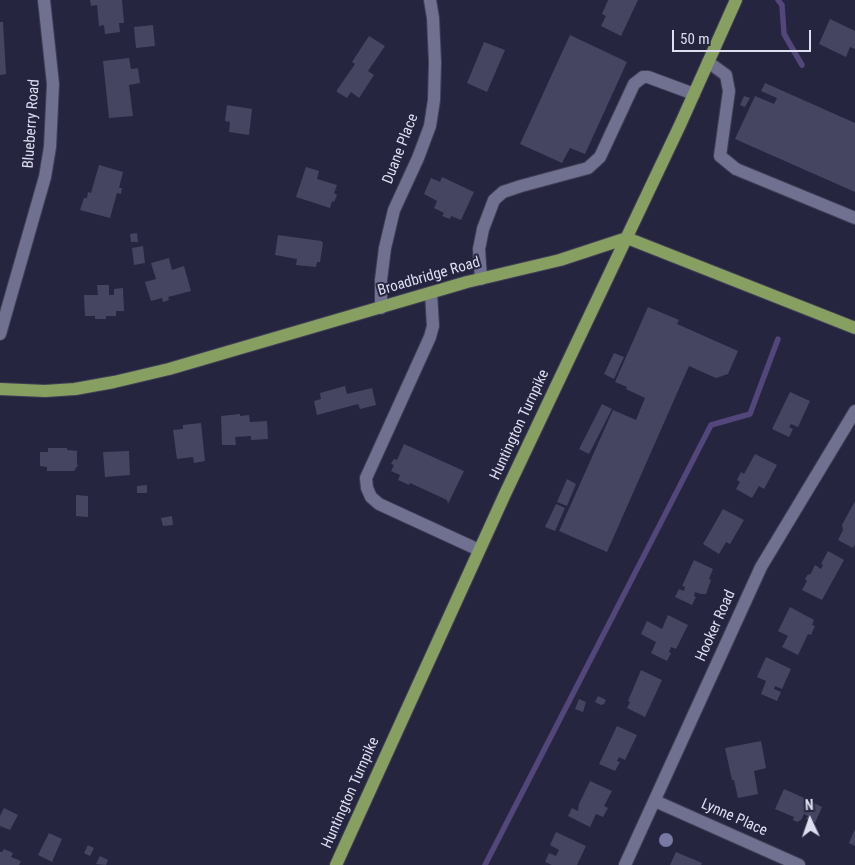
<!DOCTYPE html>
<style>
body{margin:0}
#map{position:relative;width:855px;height:865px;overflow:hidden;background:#262540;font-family:"Roboto Condensed",sans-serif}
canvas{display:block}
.north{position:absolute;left:785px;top:795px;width:50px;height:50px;-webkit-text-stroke:4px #262540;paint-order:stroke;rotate:357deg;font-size:14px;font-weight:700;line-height:20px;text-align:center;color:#dedef0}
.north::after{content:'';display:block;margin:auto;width:18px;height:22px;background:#dedef0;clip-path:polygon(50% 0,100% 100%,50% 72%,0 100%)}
.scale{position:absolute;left:672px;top:30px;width:139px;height:22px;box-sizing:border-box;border:2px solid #dedef0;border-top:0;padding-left:6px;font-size:15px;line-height:18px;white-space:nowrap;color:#dedef0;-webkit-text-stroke:4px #262540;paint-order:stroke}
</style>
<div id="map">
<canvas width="855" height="865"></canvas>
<div class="north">N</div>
<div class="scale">50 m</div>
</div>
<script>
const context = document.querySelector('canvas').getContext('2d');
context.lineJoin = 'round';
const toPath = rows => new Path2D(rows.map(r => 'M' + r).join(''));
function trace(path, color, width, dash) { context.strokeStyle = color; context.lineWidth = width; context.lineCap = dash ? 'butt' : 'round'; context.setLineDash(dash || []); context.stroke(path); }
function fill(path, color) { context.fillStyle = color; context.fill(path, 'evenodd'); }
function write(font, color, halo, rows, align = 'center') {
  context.font = font + ' "Roboto Condensed",sans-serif'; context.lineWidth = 4; context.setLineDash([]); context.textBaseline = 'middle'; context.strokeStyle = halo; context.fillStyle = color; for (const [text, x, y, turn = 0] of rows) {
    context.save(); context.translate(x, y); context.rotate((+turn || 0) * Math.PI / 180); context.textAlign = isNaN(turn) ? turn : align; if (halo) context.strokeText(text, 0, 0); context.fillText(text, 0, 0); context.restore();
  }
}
trace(toPath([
 [778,0,782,5,784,34,802,65],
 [485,865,711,425,750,414,778,339]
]), '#53467a', 5.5);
fill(toPath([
 [90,0,122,0,124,23,119,23,120,32,105,34,104,25,99,26,97,5,91,6],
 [608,0,638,0,621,36,601,26,606,16,602,14],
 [830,19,855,31,855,49,850,47,846,57,819,44],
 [0,22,3,22,6,74,0,75],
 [153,25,155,46,136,48,134,27],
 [570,35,627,62,585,154,570,148,562,163,520,144],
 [369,36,385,46,368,71,374,75,359,98,351,92,347,98,337,92,337,90,355,64,352,62],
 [484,42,505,50,487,92,467,83],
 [129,58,131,69,138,68,140,83,129,85,133,116,109,118,103,61],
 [765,83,855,123,855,192,735,139,755,96,774,104,777,98,761,91],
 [744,96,750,98,745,107,740,105],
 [227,105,252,109,249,135,229,132,230,122,225,121],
 [99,165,123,172,119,188,122,188,121,194,117,193,110,218,80,210,84,198,87,198,88,192,91,193],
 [306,167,319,171,317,179,337,185,334,193,337,195,334,202,332,201,330,208,296,197],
 [442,177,474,192,461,220,451,216,450,219,442,216,444,213,434,208,437,201,424,194,431,178,440,182],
 [137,233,138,242,131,242,130,234],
 [278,235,321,241,323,243,320,262,317,262,316,267,296,265,297,259,275,255],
 [143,246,145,263,134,265,132,248],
 [169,258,172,270,184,266,191,291,168,297,169,300,163,302,162,298,151,301,145,282,156,279,151,263],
 [97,285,109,285,109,295,114,295,114,289,123,288,124,311,116,311,116,316,106,316,106,319,95,319,95,316,85,316,84,295,98,295],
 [648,307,679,320,677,324,738,351,728,374,716,378,689,366,607,552,559,531,613,410,636,420,645,398,626,389,627,387,615,382],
 [614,353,624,357,614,379,604,374],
 [345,386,347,394,372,388,376,405,360,409,358,404,317,415,314,401,321,399,320,393],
 [790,392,810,401,798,427,791,424,789,427,793,429,789,437,772,429],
 [602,404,612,409,589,454,579,449],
 [240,414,240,416,249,415,250,422,267,421,268,439,251,440,251,436,235,437,236,445,222,445,221,416],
 [201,423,205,461,194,463,193,457,177,459,173,430,183,429,183,425],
 [404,444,464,471,448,504,447,500,410,483,409,485,398,480,400,475,391,471,394,465,391,464,394,459,397,460],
 [48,448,67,448,67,450,77,451,77,465,78,465,74,471,47,471,47,467,40,466,40,452,48,452],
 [129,451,130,475,105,477,103,452],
 [755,454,777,465,764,489,759,486,752,498,736,489,740,482,737,480,741,472,744,474],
 [567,479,576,484,567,506,557,502],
 [147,485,147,493,137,493,137,486],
 [76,495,88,496,88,517,76,516],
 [855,501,855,544,853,548,838,540,843,530,842,525],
 [556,504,565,508,555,531,545,527],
 [723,509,744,520,730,544,726,542,719,554,703,544],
 [172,516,173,525,163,526,161,518],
 [828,551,844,560,822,600,802,590,807,581,805,579,808,574,810,575,815,565,821,569,823,565,821,564],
 [694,560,713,569,709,579,711,580,706,594,701,594,695,592,694,596,696,597,692,605,675,597,679,589,684,591,685,587,682,586],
 [790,607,814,620,812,625,815,626,811,635,808,634,798,655,782,647,788,636,778,631],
 [668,615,688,625,676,649,671,647,669,652,671,653,667,661,651,653,656,642,641,634,647,621,662,629],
 [766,657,791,669,782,689,775,686,774,689,781,692,777,701,761,694,766,681,757,677],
 [641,670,662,680,645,717,627,708,630,702,628,701],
 [598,696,606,700,604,704,601,705,595,702],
 [579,699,586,702,583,712,575,709],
 [617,726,637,735,625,760,619,757,617,761,620,762,615,771,599,764],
 [761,741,766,768,754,771,758,794,738,798,734,780,732,780,725,748],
 [590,781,612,791,604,806,608,808,603,817,596,814,590,827,568,816,572,808,578,811,579,804],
 [784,789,811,801,809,806,812,807,814,803,822,807,815,823,806,819,808,816,804,814,801,820,797,822,793,820,794,817,775,809],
 [4,808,18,815,10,830,0,826,0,816],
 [855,829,855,846,849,843],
 [556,832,586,846,577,865,552,865,545,862,549,853,556,856,559,850,550,845],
 [49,833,62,839,52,862,38,855],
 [88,845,94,848,90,856,84,853],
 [4,849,13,853,11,857,21,861,19,865,0,865,0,852,2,852],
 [676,852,702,863,701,865,670,865],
 [100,856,108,860,106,865,96,864]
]), '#454562');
const minor = toPath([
 [708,62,726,75,729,91,720,156,736,169,855,218],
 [481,279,479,249,483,229,494,200,503,192,521,186,588,168,600,157,634,84,643,77,648,77,694,94],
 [431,293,433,326,430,337,366,478,367,488,371,497,379,504,479,550],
 [381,308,381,280,385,248,394,210,418,158,430,126,434,100,435,62,433,18,430,0],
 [0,334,45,177,50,147,53,84,44,0],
 [655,801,799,865],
 [625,865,761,567,855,411]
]);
const major = toPath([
 [0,389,45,391,75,389,114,382,169,369,467,282,560,260,627,238,855,328],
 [336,865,505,494,680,125,736,0]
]);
trace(minor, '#413f56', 14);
trace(major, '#413f56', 14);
trace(minor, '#707190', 12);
trace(major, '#87a061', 12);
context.fillStyle = '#7979a6';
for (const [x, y] of [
 [666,840]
]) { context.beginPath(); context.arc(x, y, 7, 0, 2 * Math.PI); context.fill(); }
write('15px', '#dedef0', '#262540', [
 ["Blueberry Road",32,124,-86],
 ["Duane Place",401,149,-69],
 ["Broadbridge Road",429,277,-16],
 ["Huntington Turnpike",520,425,-65],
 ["Hooker Road",716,626,-66],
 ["Huntington Turnpike",351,793,-66],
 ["Lynne Place",734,818,24]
]);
</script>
